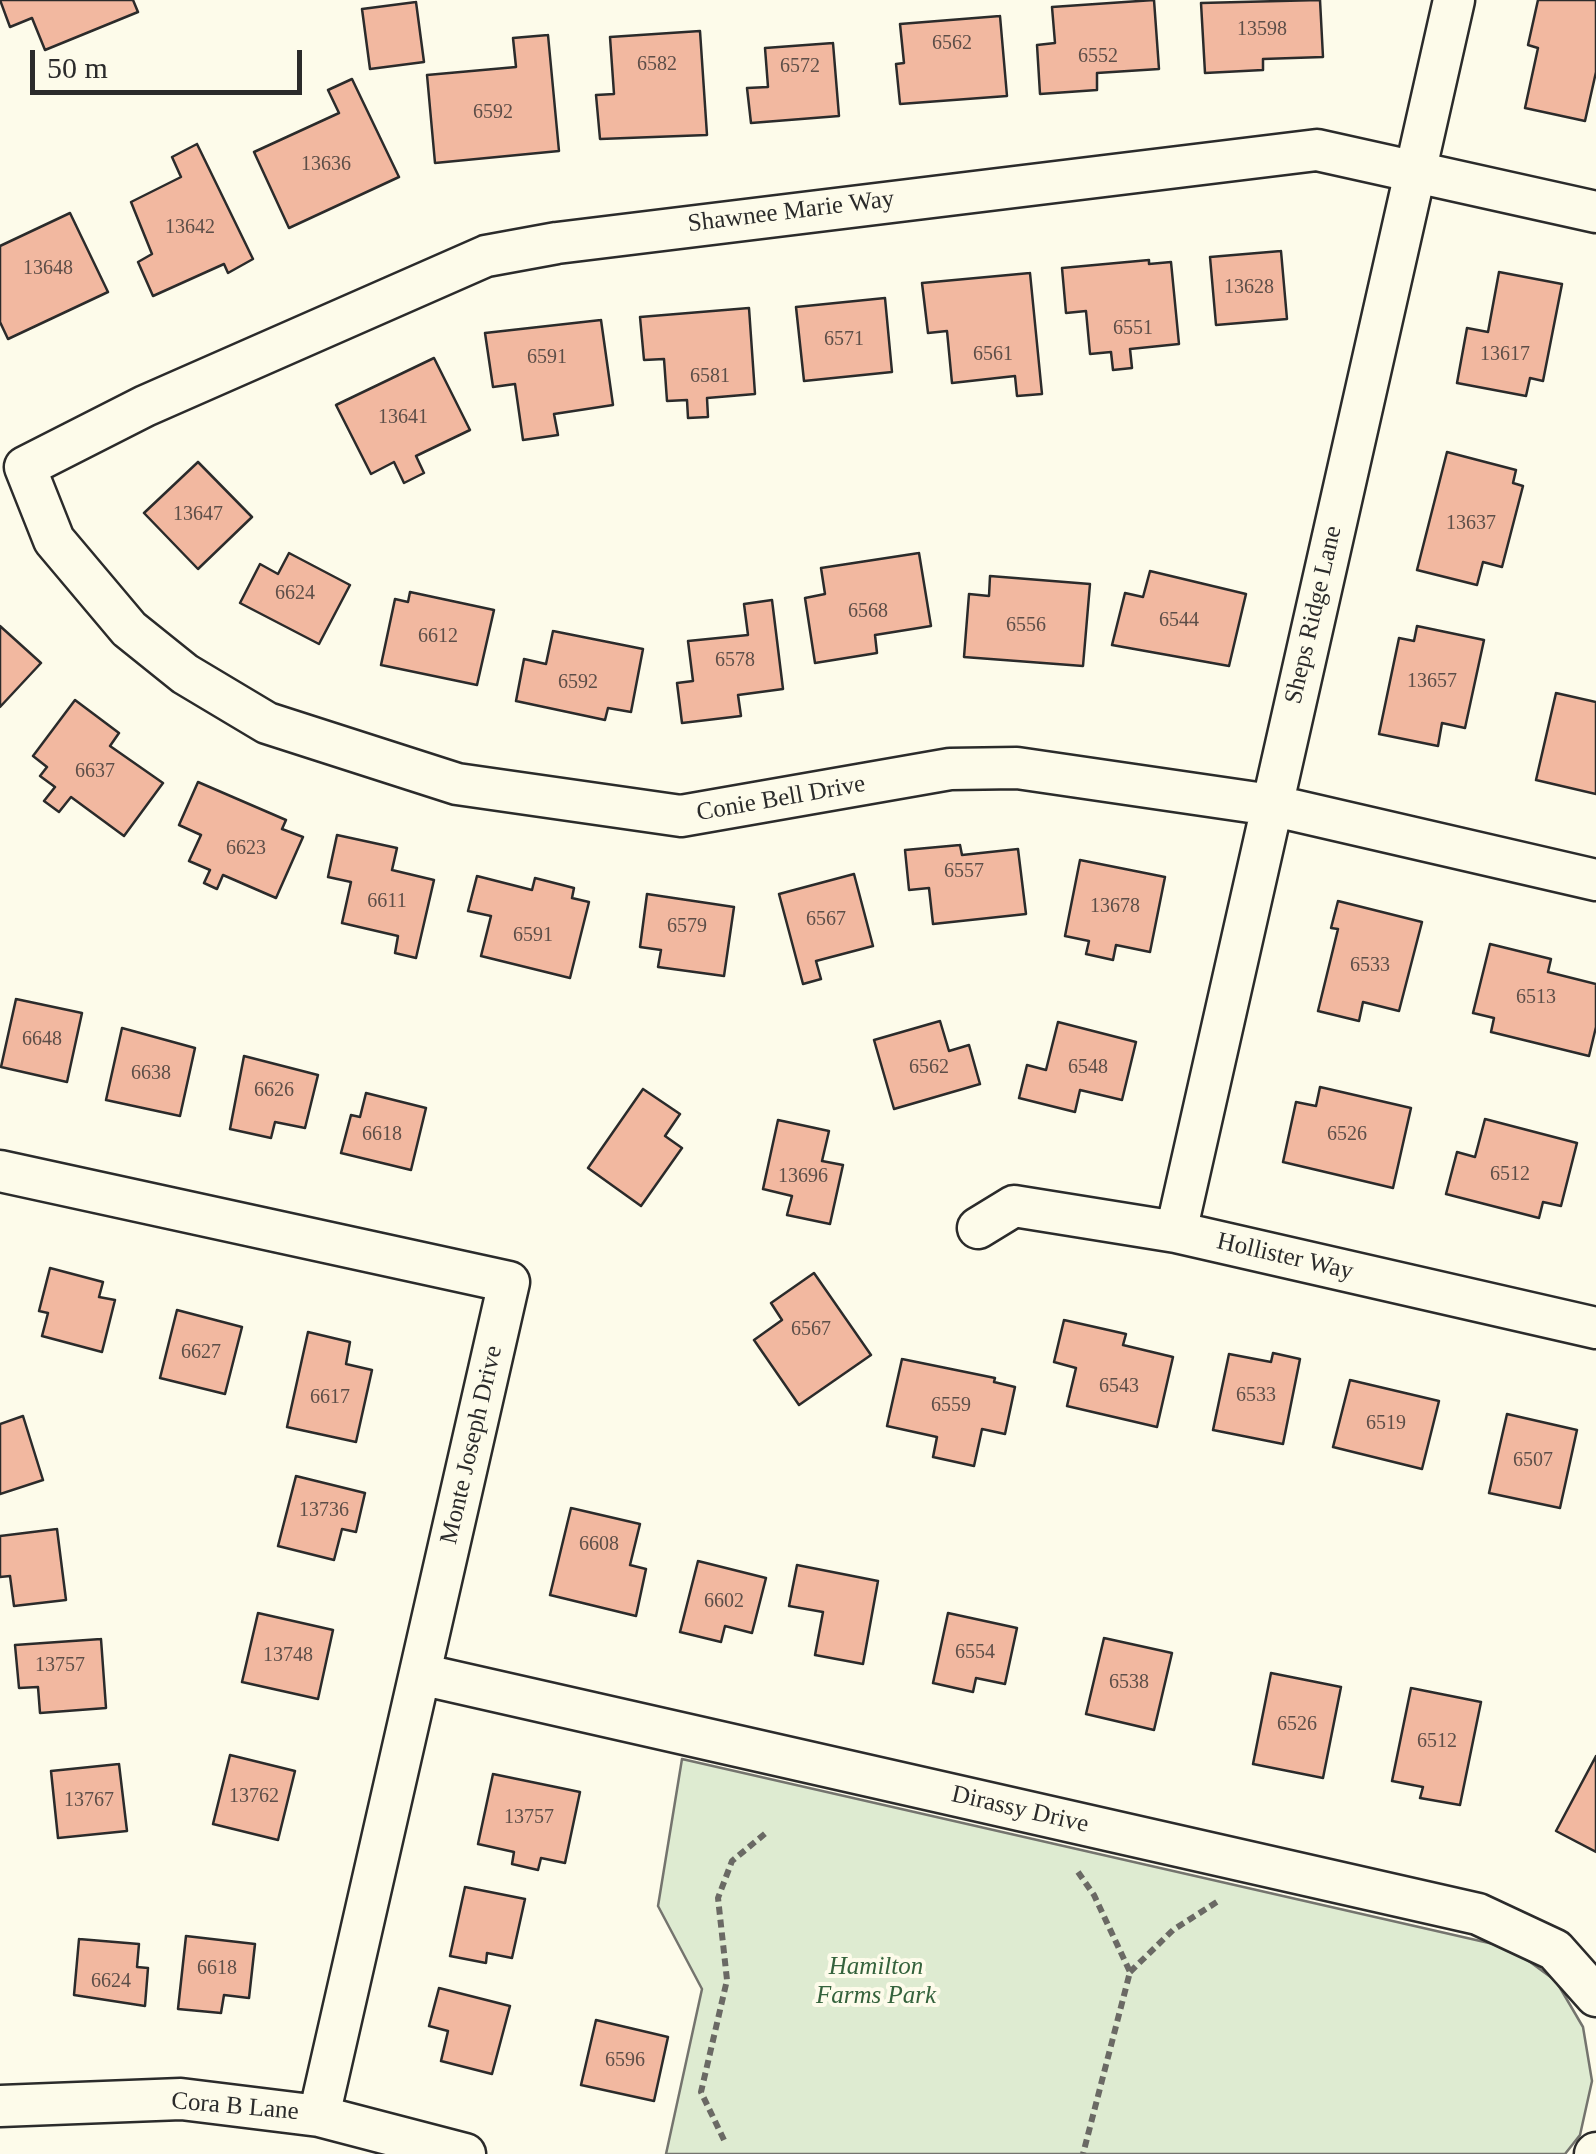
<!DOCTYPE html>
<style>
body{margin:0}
#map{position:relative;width:1596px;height:2154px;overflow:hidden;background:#fdfbea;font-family:"Times New Roman",serif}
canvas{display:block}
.scale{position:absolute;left:30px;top:50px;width:272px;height:45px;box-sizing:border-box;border:5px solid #2b2b2b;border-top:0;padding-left:12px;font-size:30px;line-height:35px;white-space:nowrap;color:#2b2b2b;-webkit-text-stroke:8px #fdfbea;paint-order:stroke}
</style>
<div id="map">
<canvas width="1596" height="2154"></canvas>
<div class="scale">50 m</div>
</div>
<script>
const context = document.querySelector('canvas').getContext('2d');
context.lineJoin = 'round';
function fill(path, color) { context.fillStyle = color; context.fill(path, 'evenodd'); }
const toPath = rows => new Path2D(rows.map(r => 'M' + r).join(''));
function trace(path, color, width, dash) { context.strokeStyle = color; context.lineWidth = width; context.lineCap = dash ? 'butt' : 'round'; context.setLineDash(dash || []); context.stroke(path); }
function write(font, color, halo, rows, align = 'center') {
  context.font = font + ' "Times New Roman",serif'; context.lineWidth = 8; context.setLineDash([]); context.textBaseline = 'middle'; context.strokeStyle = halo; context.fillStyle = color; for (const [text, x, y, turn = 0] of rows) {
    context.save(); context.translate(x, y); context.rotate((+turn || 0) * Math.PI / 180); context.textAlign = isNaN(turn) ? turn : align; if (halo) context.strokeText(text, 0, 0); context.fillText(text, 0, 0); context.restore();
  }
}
const green = toPath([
 [682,1759,1511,1948,1556,1981,1583,2027,1592,2081,1580,2135,1565,2154,666,2154,702,1989,658,1906,682,1759]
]);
fill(green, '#deebd1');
trace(green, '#74746e', 2.5);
const building = toPath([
 [0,0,133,0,138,12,45,50,32,18,10,27,0,0],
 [1154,0,1159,69,1097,73,1097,90,1040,94,1037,45,1055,43,1052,7,1154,0],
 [1320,0,1323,57,1263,59,1263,70,1205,73,1201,3,1320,0],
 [1538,0,1596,0,1596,72,1585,121,1525,108,1538,48,1528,45,1538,0],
 [416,2,424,62,370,69,362,9,416,2],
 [1000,16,1007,96,900,104,896,64,904,63,900,24,1000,16],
 [700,31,707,135,600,139,596,95,614,94,610,37,700,31],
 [548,35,559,151,435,163,427,75,516,67,513,38,548,35],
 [833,43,839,116,751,123,747,88,768,87,765,48,833,43],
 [352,79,399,177,289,228,254,152,339,113,328,90,352,79],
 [197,144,253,259,228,273,224,264,153,296,138,262,152,254,131,202,181,177,172,157,197,144],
 [70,213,108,292,8,339,0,322,0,246,70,213],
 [1281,251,1287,319,1216,325,1210,257,1281,251],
 [1149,260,1149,264,1171,262,1179,344,1130,349,1132,368,1113,370,1111,352,1090,354,1086,311,1066,313,1062,268,1149,260],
 [1499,272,1562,284,1543,381,1530,378,1526,396,1457,383,1467,328,1488,332,1499,272],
 [1030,273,1042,394,1017,396,1015,376,952,383,947,331,928,333,922,283,1030,273],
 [885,298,892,372,804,381,796,307,885,298],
 [749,308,755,394,707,398,708,417,688,418,687,400,667,401,664,359,644,360,640,317,749,308],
 [601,320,613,405,554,414,558,435,523,440,515,384,493,387,485,333,601,320],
 [434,358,470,430,416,456,424,473,404,483,394,462,371,474,336,405,434,358],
 [1447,452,1516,470,1513,483,1523,486,1502,567,1483,562,1477,585,1417,570,1447,452],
 [198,462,252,517,198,569,144,513,198,462],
 [289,553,350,585,319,644,240,603,260,564,278,574,289,553],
 [919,553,931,626,875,635,877,653,815,663,805,598,825,594,821,568,919,553],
 [1150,571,1246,594,1229,666,1112,645,1125,593,1143,597,1150,571],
 [990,576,1090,584,1083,666,964,657,969,594,989,596,990,576],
 [410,592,494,610,477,685,381,665,395,599,408,602,410,592],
 [772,600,783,689,738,695,741,716,682,723,677,683,693,681,688,641,748,635,744,604,772,600],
 [0,626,41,663,0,707,0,626],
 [1417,626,1484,640,1465,728,1442,723,1438,746,1379,734,1399,638,1414,641,1417,626],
 [553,631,643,649,631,712,608,708,605,720,516,701,524,659,546,664,553,631],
 [1556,693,1596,702,1596,794,1536,780,1556,693],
 [75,700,119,733,110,746,163,783,124,836,71,797,59,812,44,801,55,787,40,776,47,767,33,756,75,700],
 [198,782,286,820,282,829,303,837,276,898,223,875,217,889,204,883,210,870,189,861,201,835,179,825,198,782],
 [337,835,397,848,392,870,434,880,416,958,395,953,398,936,342,923,351,882,328,877,337,835],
 [960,845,962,855,1018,849,1026,914,933,924,929,888,909,890,905,850,960,845],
 [1080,860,1165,877,1150,952,1116,945,1113,960,1086,954,1089,941,1065,936,1080,860],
 [854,874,873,946,816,961,821,979,803,984,779,894,854,874],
 [477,876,532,890,535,878,574,888,572,898,589,902,570,978,481,956,491,916,468,911,477,876],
 [647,894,734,907,724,976,658,967,661,950,640,947,647,894],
 [1338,901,1422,922,1399,1011,1363,1002,1359,1021,1318,1011,1338,929,1331,928,1338,901],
 [1490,944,1551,959,1548,972,1596,984,1596,1027,1589,1056,1491,1032,1494,1018,1473,1013,1490,944],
 [16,999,82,1013,67,1082,1,1067,16,999],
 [940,1021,949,1051,969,1045,980,1084,894,1109,874,1040,940,1021],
 [1058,1022,1136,1042,1122,1100,1080,1090,1075,1112,1019,1098,1027,1065,1046,1070,1058,1022],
 [122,1028,195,1048,180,1116,106,1100,122,1028],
 [244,1056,318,1075,305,1128,275,1122,271,1138,230,1129,244,1056],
 [1320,1087,1411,1108,1393,1188,1283,1162,1296,1102,1316,1106,1320,1087],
 [643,1089,680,1114,665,1136,682,1148,641,1206,588,1168,643,1089],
 [366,1093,426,1108,411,1170,341,1153,351,1115,360,1117,366,1093],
 [1485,1119,1577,1143,1561,1206,1543,1202,1539,1218,1446,1194,1457,1152,1475,1157,1485,1119],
 [778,1120,829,1131,822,1161,843,1165,830,1224,787,1215,792,1196,763,1189,778,1120],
 [50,1268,103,1282,99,1297,115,1300,102,1352,42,1336,48,1313,39,1311,50,1268],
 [814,1273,871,1355,799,1405,754,1340,782,1320,771,1303,814,1273],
 [177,1310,242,1327,225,1394,160,1378,177,1310],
 [1064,1320,1126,1334,1123,1345,1173,1357,1157,1427,1067,1406,1076,1368,1054,1362,1064,1320],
 [308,1332,350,1342,346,1364,372,1370,356,1442,287,1427,308,1332],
 [1273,1353,1300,1359,1283,1444,1213,1430,1229,1354,1271,1362,1273,1353],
 [902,1359,995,1378,994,1382,1015,1387,1005,1434,982,1429,974,1466,933,1457,937,1437,887,1426,902,1359],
 [1350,1380,1439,1401,1422,1469,1333,1447,1350,1380],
 [1507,1414,1577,1430,1560,1508,1489,1493,1507,1414],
 [23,1416,43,1480,0,1494,0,1424,23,1416],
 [296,1476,365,1493,356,1532,342,1529,334,1560,278,1546,296,1476],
 [571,1508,640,1524,630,1565,646,1569,636,1616,550,1595,571,1508],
 [57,1529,66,1600,14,1606,10,1576,0,1577,0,1536,57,1529],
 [698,1561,766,1578,752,1633,725,1626,721,1642,680,1632,698,1561],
 [797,1565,878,1581,863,1664,815,1655,823,1612,789,1606,797,1565],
 [258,1613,333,1630,318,1699,242,1682,258,1613],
 [948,1613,1017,1628,1005,1684,976,1678,973,1692,933,1683,948,1613],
 [1104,1638,1172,1653,1154,1730,1086,1714,1104,1638],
 [101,1639,106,1708,40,1713,38,1687,19,1688,15,1645,101,1639],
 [1271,1673,1341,1687,1323,1778,1253,1764,1271,1673],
 [1411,1688,1481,1702,1460,1805,1420,1798,1423,1787,1392,1781,1411,1688],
 [230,1755,295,1771,278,1840,213,1824,230,1755],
 [1596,1756,1596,1852,1556,1831,1596,1756],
 [119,1764,127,1831,58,1838,51,1771,119,1764],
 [493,1774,580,1792,565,1863,541,1858,538,1870,512,1864,514,1852,478,1844,493,1774],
 [465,1887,525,1899,512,1958,487,1953,486,1963,450,1956,465,1887],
 [186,1936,255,1944,249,1998,224,1995,221,2013,178,2009,186,1936],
 [79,1939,139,1944,137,1967,148,1968,145,2006,74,1995,79,1939],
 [439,1988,510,2006,492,2074,441,2061,448,2031,429,2026,439,1988],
 [596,2020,668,2037,654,2101,581,2085,596,2020]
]);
fill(building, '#f2b8a0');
trace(building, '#2b2b2b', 2.5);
const minor = toPath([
 [1596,212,1317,150,557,243,486,256,145,406,25,467,54,540,129,629,185,674,267,723,457,784,681,816,950,769,1017,768,1271,805,1596,880],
 [0,1171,509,1282,319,2116],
 [978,1228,1014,1206,1176,1232,1596,1328],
 [1176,1232,1454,0],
 [420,1674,1478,1914,1555,1950,1596,1996],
 [0,2106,181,2099,319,2116,465,2154],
 [1595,2154,1596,2153]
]);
trace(minor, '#2b2b2b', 45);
trace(toPath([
 [1078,1872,1094,1895,1130,1972,1083,2154],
 [1130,1972,1173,1930,1220,1900],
 [724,2140,701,2092,727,1980,718,1898,732,1861,767,1832]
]), '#6a6964', 6, [8, 5]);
trace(minor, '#fdfbea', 40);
write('20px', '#5d4e48', null, [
 ["13598",1262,30],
 ["6562",952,44],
 ["6552",1098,57],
 ["6582",657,65],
 ["6572",800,67],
 ["6592",493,113],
 ["13636",326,165],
 ["13642",190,228],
 ["13648",48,269],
 ["13628",1249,288],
 ["6551",1133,329],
 ["6571",844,340],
 ["6561",993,355],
 ["13617",1505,355],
 ["6591",547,358],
 ["6581",710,377],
 ["13641",403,418],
 ["13647",198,515],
 ["13637",1471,524],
 ["6624",295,594],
 ["6568",868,612],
 ["6544",1179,621],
 ["6556",1026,626],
 ["6612",438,637],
 ["6578",735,661],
 ["13657",1432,682],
 ["6592",578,683],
 ["6637",95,772],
 ["6623",246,849],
 ["6557",964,872],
 ["6611",387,902],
 ["13678",1115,907],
 ["6567",826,920],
 ["6579",687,927],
 ["6591",533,936],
 ["6533",1370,966],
 ["6513",1536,998],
 ["6648",42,1040],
 ["6562",929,1068],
 ["6548",1088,1068],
 ["6638",151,1074],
 ["6626",274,1091],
 ["6618",382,1135],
 ["6526",1347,1135],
 ["6512",1510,1175],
 ["13696",803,1177],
 ["6567",811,1330],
 ["6627",201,1353],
 ["6543",1119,1387],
 ["6533",1256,1396],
 ["6617",330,1398],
 ["6559",951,1406],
 ["6519",1386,1424],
 ["6507",1533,1461],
 ["13736",324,1511],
 ["6608",599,1545],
 ["6602",724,1602],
 ["6554",975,1653],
 ["13748",288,1656],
 ["13757",60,1666],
 ["6538",1129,1683],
 ["6526",1297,1725],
 ["6512",1437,1742],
 ["13762",254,1797],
 ["13767",89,1801],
 ["13757",529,1818],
 ["6618",217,1969],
 ["6624",111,1982],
 ["6596",625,2061]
]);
write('25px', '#2b2b2b', '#fdfbea', [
 ["Shawnee Marie Way",791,212,-7],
 ["Sheps Ridge Lane",1314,615,-77],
 ["Conie Bell Drive",781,799,-10],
 ["Hollister Way",1285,1257,13],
 ["Monte Joseph Drive",472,1445,-77],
 ["Dirassy Drive",1020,1810,13],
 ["Cora B Lane",235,2107,5]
]);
write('italic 25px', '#34623c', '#fdfbea', [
 ["Hamilton",876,1967],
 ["Farms Park",876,1996]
]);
</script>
